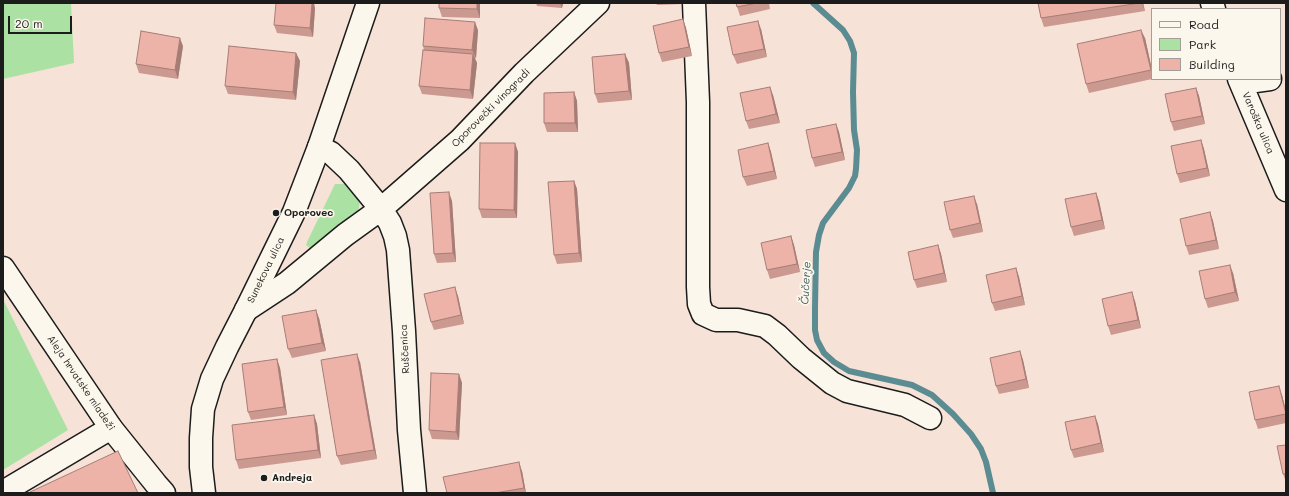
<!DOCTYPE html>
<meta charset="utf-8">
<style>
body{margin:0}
#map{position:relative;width:1289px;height:496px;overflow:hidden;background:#f7e2d8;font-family:Mali,sans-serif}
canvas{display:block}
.frame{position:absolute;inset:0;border:4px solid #1c1c1c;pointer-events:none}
.legend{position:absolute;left:1151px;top:8px;width:130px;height:72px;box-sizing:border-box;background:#fbf7ec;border:1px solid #a29f99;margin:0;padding:5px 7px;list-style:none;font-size:12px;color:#1c1c1c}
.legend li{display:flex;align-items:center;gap:8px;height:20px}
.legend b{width:20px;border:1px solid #a29f99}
.scale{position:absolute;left:8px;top:16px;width:64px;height:18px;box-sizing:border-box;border:2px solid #1c1c1c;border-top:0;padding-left:5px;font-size:12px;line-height:14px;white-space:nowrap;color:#1c1c1c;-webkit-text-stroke:3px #fbf7ec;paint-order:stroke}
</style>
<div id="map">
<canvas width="1289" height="496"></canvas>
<div class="frame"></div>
<ul class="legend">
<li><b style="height:5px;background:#fbf7ec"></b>Road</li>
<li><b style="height:11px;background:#abe1a3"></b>Park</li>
<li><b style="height:11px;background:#edb2a8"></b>Building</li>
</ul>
<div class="scale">20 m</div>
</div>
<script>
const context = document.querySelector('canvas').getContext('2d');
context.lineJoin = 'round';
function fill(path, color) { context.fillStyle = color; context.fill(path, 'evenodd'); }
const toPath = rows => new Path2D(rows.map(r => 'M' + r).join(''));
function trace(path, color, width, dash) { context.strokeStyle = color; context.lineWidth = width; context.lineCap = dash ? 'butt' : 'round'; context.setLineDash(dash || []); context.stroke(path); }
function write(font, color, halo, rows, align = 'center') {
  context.font = font + ' Mali,sans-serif'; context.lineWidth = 3.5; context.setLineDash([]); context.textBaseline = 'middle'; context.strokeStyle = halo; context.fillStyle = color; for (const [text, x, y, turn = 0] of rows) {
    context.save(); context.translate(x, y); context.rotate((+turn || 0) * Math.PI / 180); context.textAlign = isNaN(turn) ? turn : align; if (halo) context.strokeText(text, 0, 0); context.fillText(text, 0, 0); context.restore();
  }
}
fill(toPath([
 [3,3,71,3,74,63,3,79],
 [335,184,345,184,360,201,358,213,312,250,306,245,307,242],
 [3,299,68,430,3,470]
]), '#abe1a3');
trace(toPath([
 [813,3,843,30,850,41,854,53,853,92,854,130,857,150,856,169,855,176,849,188,823,223,819,235,816,252,815,308,815,330,817,340,824,353,834,362,849,371,912,385,932,395,953,414,971,434,981,449,986,462,993,493]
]), '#5b8c92', 6);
const street = toPath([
 [694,3,698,102,698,287,699,304,703,314,716,320,738,320,765,326,777,335,801,358,832,383,847,391,905,405,930,418],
 [1212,3,1214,9],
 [1239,79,1286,190],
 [1241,83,1270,79],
 [319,147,331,153,349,170,381,209,390,223,395,236,398,250,404,331,409,430,415,493],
 [246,310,287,283,345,235,381,209,460,140,524,73,598,3],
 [3,492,111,428]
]);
const secondary = toPath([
 [3,268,111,428,156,484,164,493],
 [204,493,201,467,201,438,203,409,212,379,227,347,246,310,294,212,319,147,368,3]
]);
trace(street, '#1c1c1c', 25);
trace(secondary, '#1c1c1c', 25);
trace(street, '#fbf7ec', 22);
trace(secondary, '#fbf7ec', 22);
fill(toPath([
 [439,3,480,3,480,18,442,17,439,8],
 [536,3,563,3,562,8,537,6],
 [656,3,684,3,684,4,657,5],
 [736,3,769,3,770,9,740,16],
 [1038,3,1143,3,1145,11,1044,27,1041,18],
 [315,8,313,37,277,33,274,25],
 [683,19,686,28,692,56,662,62,659,53],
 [761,29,767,57,737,64,733,55],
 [478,30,476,58,475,58,477,63,473,99,422,94,419,86,424,50,423,46],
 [1145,38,1152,70,1152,79,1089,93,1086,84],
 [183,46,178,79,139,73,136,64],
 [296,53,300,61,296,100,228,94,225,86],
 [625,54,629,63,632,100,598,103,595,94],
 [1196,88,1199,96,1205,124,1174,131,1171,122],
 [574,92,577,101,578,132,547,132,544,123],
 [773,95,780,123,749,129,746,121],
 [836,124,839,132,845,160,815,167,812,158],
 [1201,140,1204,149,1210,176,1180,183,1177,174],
 [515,143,518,152,517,218,482,218,479,209],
 [768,143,771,152,777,179,747,186,743,177],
 [574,181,577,189,582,262,557,264,554,255],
 [1096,193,1099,201,1105,229,1074,236,1071,227],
 [452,201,456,262,437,263,434,254],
 [977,204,983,232,953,238,950,230],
 [1210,212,1213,221,1219,249,1189,255,1186,246],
 [791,236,794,245,800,272,770,279,767,270],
 [938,245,941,254,947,282,917,288,914,280],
 [1016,268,1019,277,1025,305,995,311,992,303],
 [1233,273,1239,301,1208,308,1205,299],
 [458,296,464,324,434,330,431,322],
 [1135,301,1141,328,1111,335,1108,326],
 [319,318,326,351,292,358,288,349],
 [1020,351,1023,360,1029,388,999,394,996,386],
 [277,359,280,368,287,415,251,420,248,412],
 [360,362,377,459,341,465,337,456],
 [459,374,462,383,459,440,432,439,429,430],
 [1282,395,1286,411,1286,423,1258,429,1255,420],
 [314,415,317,424,321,458,239,469,236,460],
 [1095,416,1098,424,1104,452,1074,458,1071,450],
 [1286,445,1286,482,1283,474],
 [522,471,526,493,447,493]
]), '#cc9990');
fill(toPath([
 [312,3,314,3,315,8,313,37,310,28],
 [477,3,480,3,480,18,477,9],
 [560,3,563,3,562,8],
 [1142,3,1143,3,1145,11],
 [683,19,686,28,692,56,689,47],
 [758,21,761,29,767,57,764,49],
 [475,22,478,30,476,58,472,50],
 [1141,30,1145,38,1152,70,1152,73],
 [180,38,183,46,178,79,175,70],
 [296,53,300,61,296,100,293,92],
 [473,54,477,63,473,99,470,90],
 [625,54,629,63,632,100,629,91],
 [770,87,773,95,780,123,776,114],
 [1196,88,1199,96,1205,124,1202,116],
 [574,92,577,101,578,132,575,123],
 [836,124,839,132,845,160,842,152],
 [1201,140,1204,149,1210,176,1207,168],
 [515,143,518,152,517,218,514,210],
 [768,143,771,152,777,179,774,171],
 [574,181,577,189,582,262,579,253],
 [449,192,452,201,456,262,453,253],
 [1096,193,1099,201,1105,229,1102,220],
 [974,196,977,204,983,232,980,223],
 [1210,212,1213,221,1219,249,1216,240],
 [791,236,794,245,800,272,797,264],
 [938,245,941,254,947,282,944,273],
 [1230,265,1233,273,1239,301,1235,292],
 [1016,268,1019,277,1025,305,1022,296],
 [455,287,458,296,464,324,461,315],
 [1132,292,1135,301,1141,328,1138,320],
 [316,310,319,318,326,351,322,343],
 [1020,351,1023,360,1029,388,1026,379],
 [357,354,360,362,377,459,374,450],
 [277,359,280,368,287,415,284,407],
 [459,374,462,383,459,440,456,432],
 [1279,386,1282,395,1286,411,1286,415],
 [314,415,317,424,321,458,318,450],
 [1095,416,1098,424,1104,452,1101,443],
 [519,462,522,471,526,493,524,488]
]), '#a67d76');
const building = toPath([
 [276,3,312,3,310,28,274,25,276,3],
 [439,3,477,3,477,9,439,8,439,3],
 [736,3,757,3,737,7,736,3],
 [1038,3,1140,3,1041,18,1038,3],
 [425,18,475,22,472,50,423,46,425,18],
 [683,19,689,47,659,53,653,26,683,19],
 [758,21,764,49,733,55,727,27,758,21],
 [1141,30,1151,70,1086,84,1077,44,1141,30],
 [141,31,180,38,175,70,136,64,141,31],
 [229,46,296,53,293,92,225,86,229,46],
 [423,50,473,54,470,90,419,86,423,50],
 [625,54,629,91,595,94,592,57,625,54],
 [770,87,776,114,746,121,740,93,770,87],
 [1196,88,1202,116,1171,122,1165,94,1196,88],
 [574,92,575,123,544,123,544,93,574,92],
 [836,124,842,152,812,158,806,130,836,124],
 [1201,140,1207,168,1177,174,1171,146,1201,140],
 [480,143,515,143,514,210,479,209,480,143],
 [768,143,774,171,743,177,738,150,768,143],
 [574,181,579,253,554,255,548,182,574,181],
 [449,192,453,253,434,254,430,193,449,192],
 [1096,193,1102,220,1071,227,1065,199,1096,193],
 [974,196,980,223,950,230,944,202,974,196],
 [1210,212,1216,240,1186,246,1180,219,1210,212],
 [791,236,797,264,767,270,761,243,791,236],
 [938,245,944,273,914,280,908,252,938,245],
 [1230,265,1235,292,1205,299,1199,271,1230,265],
 [1016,268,1022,296,992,303,986,275,1016,268],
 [455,287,461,315,431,322,424,294,455,287],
 [1132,292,1138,320,1108,326,1102,299,1132,292],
 [316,310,322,343,288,349,282,316,316,310],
 [1020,351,1026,379,996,386,990,358,1020,351],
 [357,354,374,450,337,456,321,360,357,354],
 [277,359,284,407,248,412,242,364,277,359],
 [431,373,459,374,456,432,429,430,431,373],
 [1279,386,1286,414,1255,420,1249,392,1279,386],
 [314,415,318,450,236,460,232,425,314,415],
 [1095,416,1101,443,1071,450,1065,422,1095,416],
 [1286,445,1286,474,1283,474,1277,446,1286,445],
 [118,451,138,493,30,493,30,492,118,451],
 [519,462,524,488,495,493,447,493,443,477,519,462]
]);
fill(building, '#edb2a8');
trace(building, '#a67d76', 1);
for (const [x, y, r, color] of [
 [276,213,4,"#1c1c1c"],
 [264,478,4,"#1c1c1c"]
]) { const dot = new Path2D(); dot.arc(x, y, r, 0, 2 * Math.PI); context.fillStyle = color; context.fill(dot); trace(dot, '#fbf7ec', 1.5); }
write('10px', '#1c1c1c', '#fbf7ec', [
 ["Oporovečki vinogradi",491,108,-45],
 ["Varoška ulica",1258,123,67],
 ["Sunekova ulica",266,270,-64],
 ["Ruščenica",405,349,-93],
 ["Aleja hrvatske mladeži",81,383,56]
]);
write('bold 10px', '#1c1c1c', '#fbf7ec', [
 ["Oporovec",284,213],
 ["Andreja",272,478]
], 'left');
write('italic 11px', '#415d61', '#fbf7ec', [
 ["Čučerje",806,283,-87]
]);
</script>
